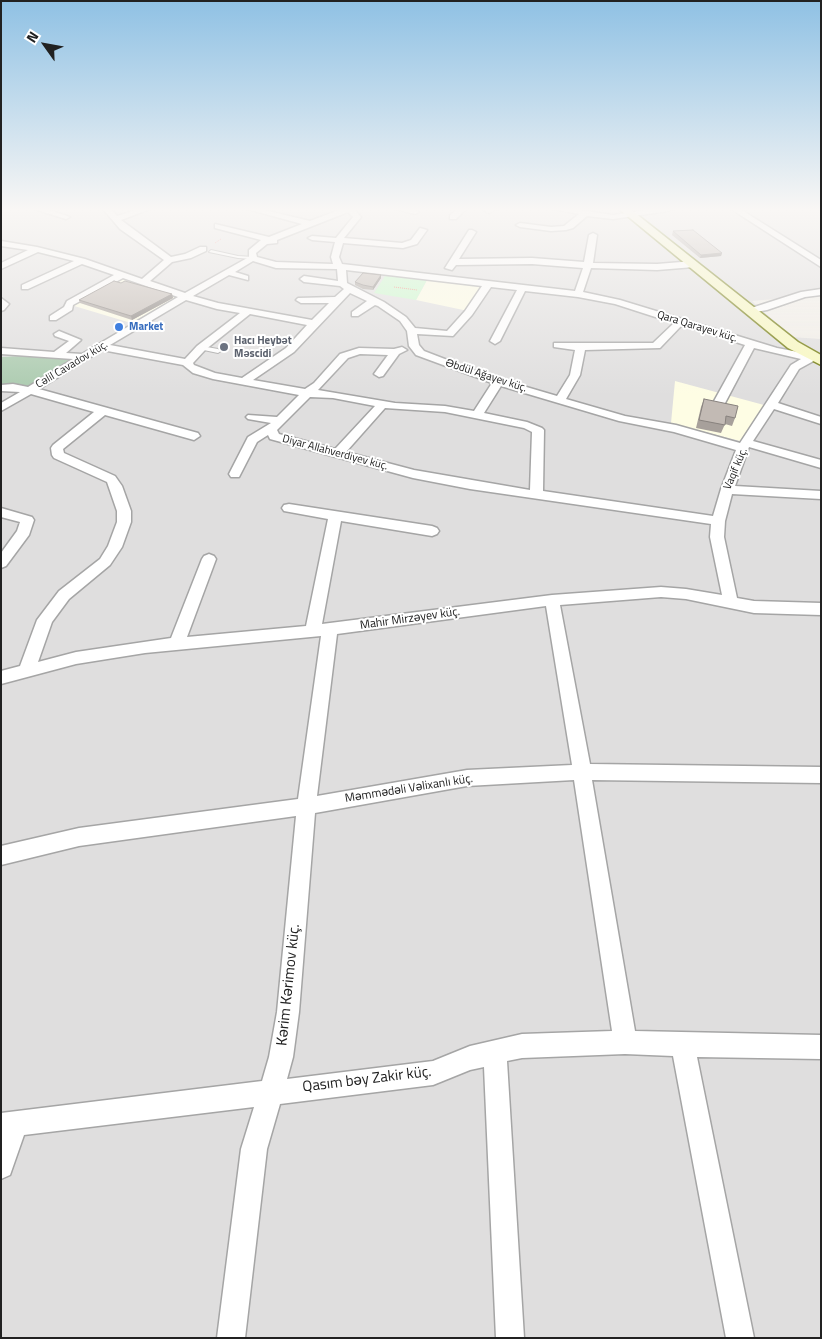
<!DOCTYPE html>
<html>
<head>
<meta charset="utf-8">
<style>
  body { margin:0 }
  #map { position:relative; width:822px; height:1339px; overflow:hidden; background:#f1eee8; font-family:"Titillium Web",sans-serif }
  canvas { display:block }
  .frame { position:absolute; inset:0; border:2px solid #212121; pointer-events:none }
  .north { position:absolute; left:20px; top:20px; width:50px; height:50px; -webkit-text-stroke:4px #fff; paint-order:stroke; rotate:302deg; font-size:14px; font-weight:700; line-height:20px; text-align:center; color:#212121 }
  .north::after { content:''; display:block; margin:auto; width:18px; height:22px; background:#212121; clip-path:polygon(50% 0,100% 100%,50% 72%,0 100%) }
</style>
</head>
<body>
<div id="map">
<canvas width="822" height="1339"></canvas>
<div class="frame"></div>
<div class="north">N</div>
</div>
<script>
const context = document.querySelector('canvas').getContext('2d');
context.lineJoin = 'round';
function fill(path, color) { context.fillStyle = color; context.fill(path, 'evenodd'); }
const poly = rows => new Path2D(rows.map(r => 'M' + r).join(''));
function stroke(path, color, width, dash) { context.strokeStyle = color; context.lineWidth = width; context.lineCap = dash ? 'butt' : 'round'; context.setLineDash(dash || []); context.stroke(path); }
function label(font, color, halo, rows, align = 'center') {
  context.font = font + ' "Titillium Web",sans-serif'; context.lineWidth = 4; context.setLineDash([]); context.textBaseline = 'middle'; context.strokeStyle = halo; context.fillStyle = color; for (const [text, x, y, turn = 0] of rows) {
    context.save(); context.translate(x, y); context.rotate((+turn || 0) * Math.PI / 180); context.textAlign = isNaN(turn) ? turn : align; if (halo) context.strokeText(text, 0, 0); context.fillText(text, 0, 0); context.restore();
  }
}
fill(poly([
  [1,209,821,209,821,295,752,301,792,337,821,339,821,1338,1,1338]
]), '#dfdede');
fill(poly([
  [125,277,178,296,131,323,71,305],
  [427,280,483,287,468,311,416,300],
  [675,381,764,405,740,441,671,423]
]), '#fefde4');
fill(poly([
  [43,355,71,359,29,387,9,384,1,386,1,357]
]), '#aacaae');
fill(poly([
  [385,276,427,280,416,300,374,293]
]), '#c8f9ca');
const lane = poly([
  [211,250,238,256,253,257,255,258,253,259,238,258,209,252,211,250],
  [201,346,218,349,221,351,218,353,199,349,198,348,201,346]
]);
const street = poly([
  [34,209,46,209,70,217,66,219,34,209],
  [103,209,111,209,117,216,139,209,150,209,121,220,171,257,185,254,200,247,206,247,206,251,191,258,172,262,150,281,185,293,249,257,249,250,261,240,215,228,215,224,269,237,302,224,247,209,260,209,310,221,342,209,354,209,361,217,344,238,402,243,411,240,420,228,427,230,417,244,403,248,343,243,339,257,342,264,575,291,583,268,532,264,456,265,452,270,445,268,469,230,472,230,476,232,459,259,532,258,584,262,589,235,593,233,597,235,593,263,657,264,694,261,698,264,694,267,657,270,591,268,583,292,620,300,777,348,814,355,819,358,799,369,778,403,821,417,821,424,774,409,753,441,821,460,821,468,749,447,735,486,821,491,821,499,732,494,725,521,724,537,737,598,754,601,821,603,821,615,754,613,686,599,661,597,560,605,590,764,821,767,821,783,592,780,635,1031,821,1035,821,1059,697,1057,754,1338,726,1338,673,1056,625,1054,522,1058,507,1061,524,1338,496,1338,484,1067,470,1070,433,1085,280,1104,267,1149,245,1338,217,1338,241,1149,254,1107,24,1135,10,1175,1,1179,1,1113,262,1081,269,1057,277,1012,296,816,79,846,1,865,1,846,79,828,298,799,321,636,145,653,76,664,1,684,1,671,20,666,37,620,59,591,100,559,108,546,117,522,117,511,107,482,54,458,52,455,51,448,53,445,94,412,31,394,1,411,1,403,20,392,1,391,1,385,13,384,28,387,73,359,1,354,1,348,54,352,69,341,55,336,54,334,59,331,81,340,66,353,82,354,178,297,123,278,73,305,72,310,56,320,50,320,50,316,64,307,67,301,114,275,82,264,28,289,22,289,22,285,74,261,38,252,1,269,1,263,28,250,1,246,1,241,37,247,85,259,142,279,164,260,120,229,103,209],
  [348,212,353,217,336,238,312,236,308,238,312,240,335,242,331,257,333,264,276,262,257,257,256,253,267,244,277,243,277,240,348,212],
  [253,261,276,268,337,269,338,281,304,276,300,279,304,282,340,286,344,289,335,297,298,298,296,300,301,303,329,303,312,320,218,303,193,296,229,275,248,280,248,276,235,272,253,261],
  [346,270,482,286,465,311,447,331,415,328,406,317,384,302,347,283,346,270],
  [491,287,517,290,490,341,495,344,500,341,525,291,578,297,615,304,674,323,653,343,554,343,554,347,575,350,570,375,557,396,489,376,424,351,419,345,417,334,453,336,472,315,491,287],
  [350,293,367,301,352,312,352,316,358,316,375,305,378,306,400,321,407,331,409,346,416,355,492,383,474,411,445,406,395,403,318,390,348,358,360,354,388,355,374,374,379,377,383,376,399,354,407,350,402,347,394,349,359,348,340,354,314,383,305,389,253,380,294,352,350,293],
  [186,300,217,309,240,313,197,346,185,359,110,345,186,300],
  [250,314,307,325,286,348,242,378,215,373,194,365,193,363,205,350,250,314],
  [682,325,745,345,713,403,715,405,723,405,725,403,754,348,801,359,791,365,740,443,676,425,625,416,566,399,580,375,585,350,660,348,682,325],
  [102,350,183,365,193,373,213,379,299,395,277,417,248,415,246,417,248,419,271,423,248,437,229,474,231,477,239,477,257,442,268,435,270,439,413,478,470,489,711,524,710,537,722,595,686,589,661,587,552,595,322,624,341,521,432,536,437,534,439,531,437,528,432,526,289,504,284,505,282,508,284,511,328,519,306,626,187,637,216,559,214,556,209,554,204,556,202,559,171,638,76,652,38,662,52,622,69,599,110,565,122,547,131,522,131,511,122,486,115,476,64,453,63,449,105,415,194,440,200,436,198,433,39,389,102,350],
  [501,386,619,421,674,432,736,450,721,489,713,516,543,491,544,430,542,428,527,422,484,413,501,386],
  [310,397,333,398,375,406,335,449,279,434,277,430,310,397],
  [385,408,445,412,524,428,532,432,530,490,414,470,346,452,385,408],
  [546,606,572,765,467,770,317,796,337,634,546,606],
  [574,780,612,1031,522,1034,470,1046,433,1061,287,1079,293,1057,299,1012,315,813,467,786,574,780],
  [396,209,411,209,419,212,415,214,396,209],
  [458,209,466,209,456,219,450,219,450,215,458,209],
  [487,209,496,209,489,213,485,211,487,209],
  [553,209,572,209,613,215,653,209,672,209,668,211,613,219,587,216,573,228,566,230,551,231,520,227,516,225,520,223,551,227,564,226,579,214,553,209],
  [731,209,740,209,821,260,821,267,731,209],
  [821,289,821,295,805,297,767,310,750,313,745,310,801,292,821,289],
  [1,298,9,304,4,310,1,311,1,298],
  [1,508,32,517,34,520,29,535,6,566,1,568,1,553,17,531,20,522,1,517,1,508]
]);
const secondary = poly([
  [619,209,630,209,798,342,821,355,821,365,788,348,619,209]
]);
stroke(lane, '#a5a5a5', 2);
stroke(street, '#a5a5a5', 3);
stroke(secondary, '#707908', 3);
stroke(poly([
  [215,243,221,239],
  [394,287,417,290]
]), '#f77d74', 1, [1, 1]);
fill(lane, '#fff');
fill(street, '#fff');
fill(secondary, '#f8f8bf');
fill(poly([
  [673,231,722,253,721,256,700,258,672,235],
  [381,275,381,278,373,290,363,289,355,285,355,282],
  [121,283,172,294,173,298,132,320,80,303,79,300],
  [704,399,735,418,732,426,725,424,721,433,696,428,701,407]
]), '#a7a09b');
fill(poly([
  [722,253,721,256,700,258,701,255],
  [381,275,381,278,373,290,373,287],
  [172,294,173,298,132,320,131,316]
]), '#88827e');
const building = poly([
  [693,230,722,253,701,255,673,231,693,230],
  [363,273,381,275,373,287,363,285,355,282,363,273],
  [114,281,121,283,125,281,172,294,131,316,79,300,114,281],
  [704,399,738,406,735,418,726,416,725,425,699,420,704,399]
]);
fill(building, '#c2bab4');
stroke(building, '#88827e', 1);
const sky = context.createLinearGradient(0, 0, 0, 396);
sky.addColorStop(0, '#8fc1e4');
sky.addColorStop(0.53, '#f9f7f5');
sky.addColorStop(1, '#f9f7f500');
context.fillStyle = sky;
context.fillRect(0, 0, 822, 396);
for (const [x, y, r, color] of [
  [119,327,5,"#3f7fe0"],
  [224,347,5,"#6b7280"]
]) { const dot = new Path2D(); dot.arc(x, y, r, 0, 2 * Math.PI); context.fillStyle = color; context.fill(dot); stroke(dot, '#fff', 2); }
label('bold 11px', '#366cbe', '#fff', [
  ["Market",129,327]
], 'left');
label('11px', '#212121', '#fff', [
  ["Qara Qarayev küç.",697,327,17],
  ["Cəlil Cavadov küç.",72,365,-31],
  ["Əbdül Ağayev küç.",486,376,18],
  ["Diyar Allahverdiyev küç.",335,453,15],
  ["Vaqif küç.",736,469,-67]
]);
label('bold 11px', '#5b616d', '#fff', [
  ["Hacı Heybət",234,341],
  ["Məscidi",234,354]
], 'left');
label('12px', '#212121', '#fff', [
  ["Mahir Mirzəyev küç.",410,619,-8],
  ["Məmmədəli Vəlixanlı küç.",409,789,-9]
]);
label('15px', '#212121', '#fff', [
  ["Kərim Kərimov küç.",289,985,-84],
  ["Qasım bəy Zakir küç.",367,1080,-7]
]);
</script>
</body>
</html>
